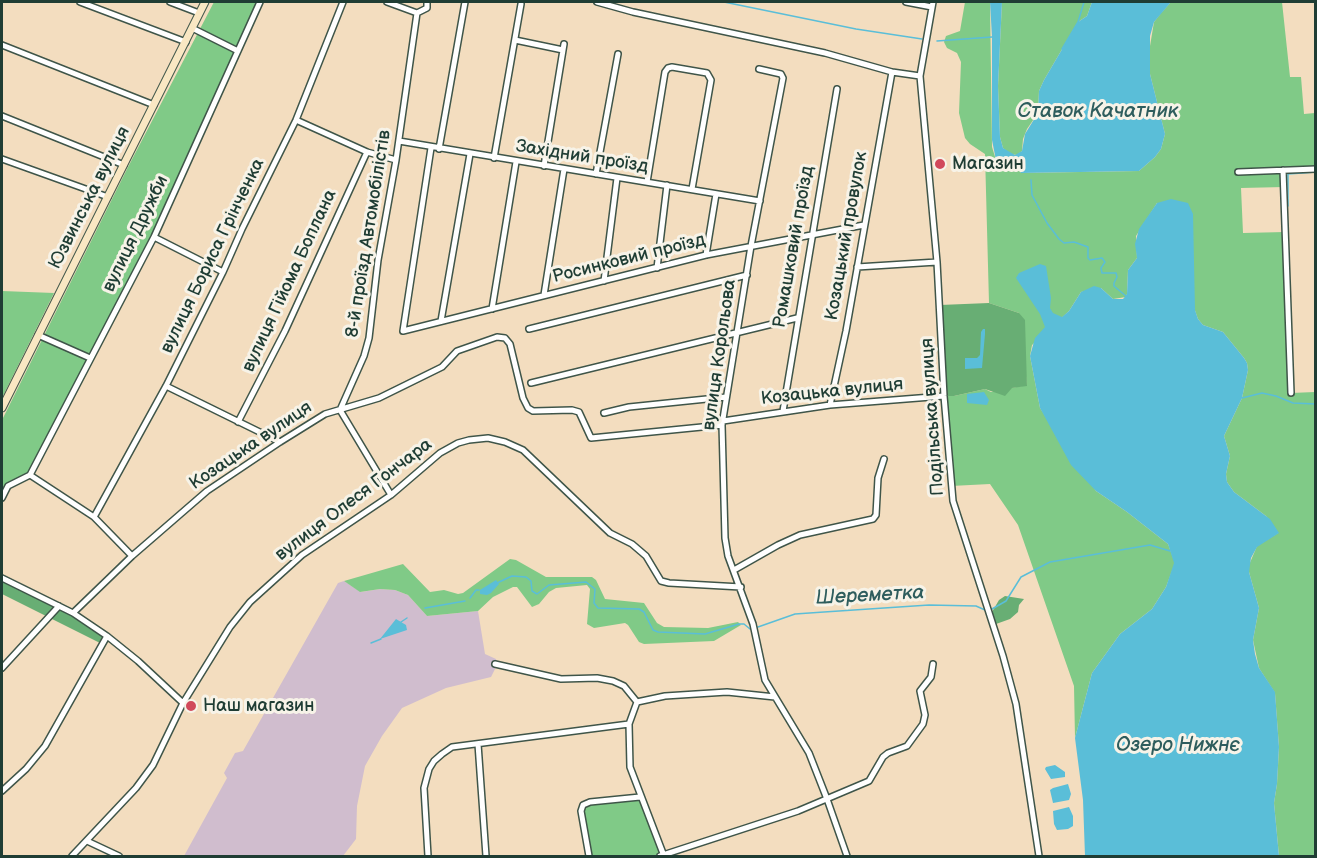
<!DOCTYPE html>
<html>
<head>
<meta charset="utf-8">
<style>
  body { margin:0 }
  #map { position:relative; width:1317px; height:858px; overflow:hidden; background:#f3ddbf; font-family:"Balsamiq Sans",sans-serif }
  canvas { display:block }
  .frame { position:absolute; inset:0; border:3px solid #1f3d34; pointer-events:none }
</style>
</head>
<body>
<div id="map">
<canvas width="1317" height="858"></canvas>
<div class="frame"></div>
</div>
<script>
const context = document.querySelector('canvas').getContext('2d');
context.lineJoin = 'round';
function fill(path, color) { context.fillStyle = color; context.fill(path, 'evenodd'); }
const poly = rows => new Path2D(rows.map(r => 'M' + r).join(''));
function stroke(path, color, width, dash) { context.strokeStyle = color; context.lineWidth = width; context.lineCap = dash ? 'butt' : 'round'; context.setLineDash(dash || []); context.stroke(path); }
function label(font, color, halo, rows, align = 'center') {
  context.font = font + ' "Balsamiq Sans",sans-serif'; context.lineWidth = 6; context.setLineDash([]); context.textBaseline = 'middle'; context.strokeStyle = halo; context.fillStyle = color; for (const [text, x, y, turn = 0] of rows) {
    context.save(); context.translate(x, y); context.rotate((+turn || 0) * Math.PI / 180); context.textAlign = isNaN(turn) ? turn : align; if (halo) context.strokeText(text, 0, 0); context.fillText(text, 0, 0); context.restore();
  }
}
fill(poly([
  [344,581,361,592,380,589,395,590,408,595,427,616,478,611,485,654,496,659,497,665,491,677,446,688,402,708,382,736,365,766,357,806,356,839,343,856,184,856,227,778,224,773,235,753,243,751,338,583]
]), '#d0bdce');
fill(poly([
  [214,2,260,2,154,237,30,475,8,486,2,498,2,420,128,167],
  [965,2,990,2,992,147,996,160,1017,166,1021,173,1139,171,1155,157,1161,149,1165,134,1150,74,1149,52,1154,22,1161,13,1171,2,1282,2,1290,77,1301,77,1304,114,1315,113,1315,169,1283,170,1284,187,1241,188,1243,233,1285,232,1291,393,1315,392,1315,856,1279,856,1274,803,1277,784,1279,747,1275,693,1259,668,1253,640,1259,608,1249,572,1249,565,1257,546,1278,533,1266,516,1234,492,1227,482,1226,474,1230,456,1224,436,1242,398,1248,370,1247,363,1244,358,1223,332,1203,325,1198,319,1157,203,1136,236,1137,258,1128,270,1127,294,1126,297,1113,299,1101,288,1081,292,1069,311,1032,345,1030,356,1040,408,1096,491,1127,512,1168,544,1175,563,1166,587,1152,609,1120,634,1092,673,1075,738,1074,686,1018,525,990,484,951,486,944,396,954,396,985,389,991,392,1027,385,1019,313,989,303,985,154,970,144,965,138,959,113,961,62,957,53,947,48,944,42,946,36,960,31],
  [1002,2,1092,2,1087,16,1078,22,1044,80,1039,91,1038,113,1027,129,1023,139,1022,151,1017,155,1010,154,1003,148,1000,137,998,86],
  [2,291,54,293,2,398],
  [510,559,516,560,546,577,592,577,596,580,605,599,644,603,657,623,664,627,708,628,738,622,741,625,714,641,644,644,639,642,628,625,625,623,594,628,587,624,590,589,587,585,556,588,549,592,539,604,532,607,517,587,513,587,493,597,478,611,427,616,408,595,395,590,380,589,360,592,344,581,403,564,430,592,444,590,458,594,463,593],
  [640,797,664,855,660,856,589,856,583,805]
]), '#80ca87');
fill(poly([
  [989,303,1019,313,1025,320,1027,386,1012,388,1005,396,985,389,954,396,944,396,940,305],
  [2,578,59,606,107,636,102,644,2,594],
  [1005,596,1024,599,1019,605,1018,612,1010,619,996,624,992,612,999,600]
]), '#68ae74');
fill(poly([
  [990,2,1002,2,998,86,1000,137,1003,148,1015,155,1022,151,1025,134,1038,113,1039,91,1044,80,1078,22,1087,16,1092,2,1171,2,1154,22,1150,36,1150,74,1165,134,1161,149,1155,157,1139,171,1021,173,1017,166,996,160,992,140,992,37],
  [1171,199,1188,203,1193,214,1195,310,1198,319,1203,325,1223,332,1244,358,1247,363,1248,370,1242,398,1224,436,1230,456,1226,474,1227,482,1234,492,1270,519,1279,533,1257,547,1251,558,1249,572,1259,608,1253,640,1255,654,1259,668,1275,692,1279,747,1277,784,1274,803,1279,856,1085,856,1083,800,1075,738,1092,673,1120,634,1152,609,1166,587,1174,563,1168,544,1127,512,1096,491,1071,465,1040,408,1030,356,1035,338,1045,327,1040,314,1016,278,1019,273,1040,264,1046,266,1051,298,1050,308,1053,313,1062,317,1069,311,1081,292,1094,286,1101,288,1113,299,1123,299,1127,294,1128,270,1137,258,1135,244,1139,229,1157,203],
  [983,329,985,329,985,334,982,368,965,369,965,358,977,358,980,355,981,332],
  [984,392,989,400,987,405,967,403,967,394],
  [496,580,499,584,491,593,487,595,480,594,480,590],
  [396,619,406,625,407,630,380,639],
  [1055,765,1065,772,1065,777,1051,779,1045,769,1046,767],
  [1068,784,1071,794,1069,800,1053,803,1050,790,1053,788],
  [1069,807,1073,816,1073,826,1068,829,1057,830,1054,824,1053,811]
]), '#5abed8');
stroke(poly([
  [724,2,856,29,922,39],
  [937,41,992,37],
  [1062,49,1078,22,1084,2],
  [1031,180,1032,195,1047,223,1059,239,1064,243,1074,242,1088,247,1088,258,1090,260,1102,258,1105,262,1101,268,1102,273,1116,273,1117,277,1114,283,1114,286,1127,297],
  [1288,206,1288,174,1316,172],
  [1242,398,1262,393,1276,396,1293,403,1316,404],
  [497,583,512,576,526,577,531,581,532,591,537,594,549,585,586,582,595,589,594,603,598,608,639,609,644,612,653,630,658,632,705,634,739,624,744,624,750,629],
  [470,598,476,590,479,590],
  [425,608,465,601],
  [992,609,1006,601,1021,577,1050,562,1150,545,1170,551],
  [401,622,407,618],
  [758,627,795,614,824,612,929,605,976,606,985,610],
  [371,643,381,639]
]), '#5abed8', 1.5);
const minor = poly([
  [80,2,186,42],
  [170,2,199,13],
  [387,2,417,13],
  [597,2,633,12,825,53,892,72,920,76],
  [906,2,932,7],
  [933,2,920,76,937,262,944,396,953,501,1003,656,1016,704,1039,856],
  [417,13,427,8,427,2],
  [192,28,238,51],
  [515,40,563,50],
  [2,45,154,105],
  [759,69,781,74,783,78,751,246,722,425,725,538,728,556,753,624,765,680,809,753,827,799,847,856],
  [2,116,124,165],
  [296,120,367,152,396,160],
  [399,141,760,201],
  [431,148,403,331,706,255,864,225],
  [439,149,465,2],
  [494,158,521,4],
  [2,159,108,197],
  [544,166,564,44],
  [1283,170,1291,393],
  [1238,172,1316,169],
  [596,174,618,54],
  [647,182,665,72,668,68,672,67,707,73,711,80,692,189],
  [154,237,223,272],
  [706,255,716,194],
  [857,267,937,262],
  [657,268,667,185],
  [604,281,617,178],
  [544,295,564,169],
  [492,309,516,162],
  [441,321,470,154],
  [529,329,747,275],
  [38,335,90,358],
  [531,383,797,318],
  [166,386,280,442],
  [830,405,846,331,892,72],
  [783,411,837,89],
  [604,413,629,407,726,397],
  [723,421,830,405,944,396],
  [238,422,285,331,367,152],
  [30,475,154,237,260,2],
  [391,495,340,410,364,356,369,338,378,260,396,160,417,13],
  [2,498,8,486,30,475,94,517,132,556],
  [94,517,166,386,223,272,242,229,296,120,343,2],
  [734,570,778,545,800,535,873,519,876,515,878,478,884,459],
  [2,578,73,613,107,636,138,661,183,703],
  [73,613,132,556,207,491,280,442,325,414,379,398,442,367,457,351,497,337,505,338,510,344,523,398,528,408,533,411,572,410,579,412,591,438,722,425],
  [495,664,561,679,597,678,613,681,624,686,637,702,665,696,727,692,775,697],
  [2,668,59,606],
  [637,702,629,724,630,767,664,856],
  [478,744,486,856],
  [2,791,26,769,45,746,107,636],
  [87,841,119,856],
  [72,856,136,788,153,765,183,703,230,627,250,602,302,555,391,495,440,453,458,443,469,440,488,438,505,442,523,450,610,533,632,544,646,556,661,581,669,583,741,587],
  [428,856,424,788,429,769,434,761,442,754,452,747,629,724],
  [589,856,581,811,583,805,590,802,640,797],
  [660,856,798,811,869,781,883,757,888,753,907,746,923,724,925,715,920,691,931,677,933,664]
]);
const secondary = poly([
  [2,408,205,2]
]);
stroke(minor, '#3f5549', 8);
stroke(secondary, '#3f5549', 9);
stroke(minor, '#fff', 5);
stroke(secondary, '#f9e7c3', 7);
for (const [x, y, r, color] of [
  [940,164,6,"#d1495b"],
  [191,706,6,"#d1495b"]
]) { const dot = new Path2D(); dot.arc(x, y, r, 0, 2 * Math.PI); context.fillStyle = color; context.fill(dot); stroke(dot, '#f7f3e8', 2); }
label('18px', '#1f3d34', '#f7f3e8', [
  ["Західний проїзд",582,157,9],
  ["Юзвинська вулиця",90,198,-63],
  ["вулиця Дружби",136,234,-64],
  ["8-й проїзд Автомобілістів",369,234,-81],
  ["Козацький провулок",847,236,-80],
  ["Ромашковий проїзд",794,247,-80],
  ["вулиця Бориса Грінченка",213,256,-64],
  ["Росинковий проїзд",629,259,-14],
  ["вулиця Гійома Боплана",290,281,-65],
  ["вулиця Корольова",720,355,-82],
  ["Козацька вулиця",832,392,-6],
  ["Подільська вулиця",933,417,-94],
  ["Козацька вулиця",251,446,-34],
  ["вулиця Олеся Гончара",354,500,-37]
]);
label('18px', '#1f3d34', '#f7f3e8', [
  ["Магазин",952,164],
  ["Наш магазин",203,706]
], 'left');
label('italic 20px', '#2e5d5d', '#f7f3e8', [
  ["Ставок Качатник",1098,112],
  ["Шереметка",870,596,-3],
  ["Озеро Нижнє",1178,746]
]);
</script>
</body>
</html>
